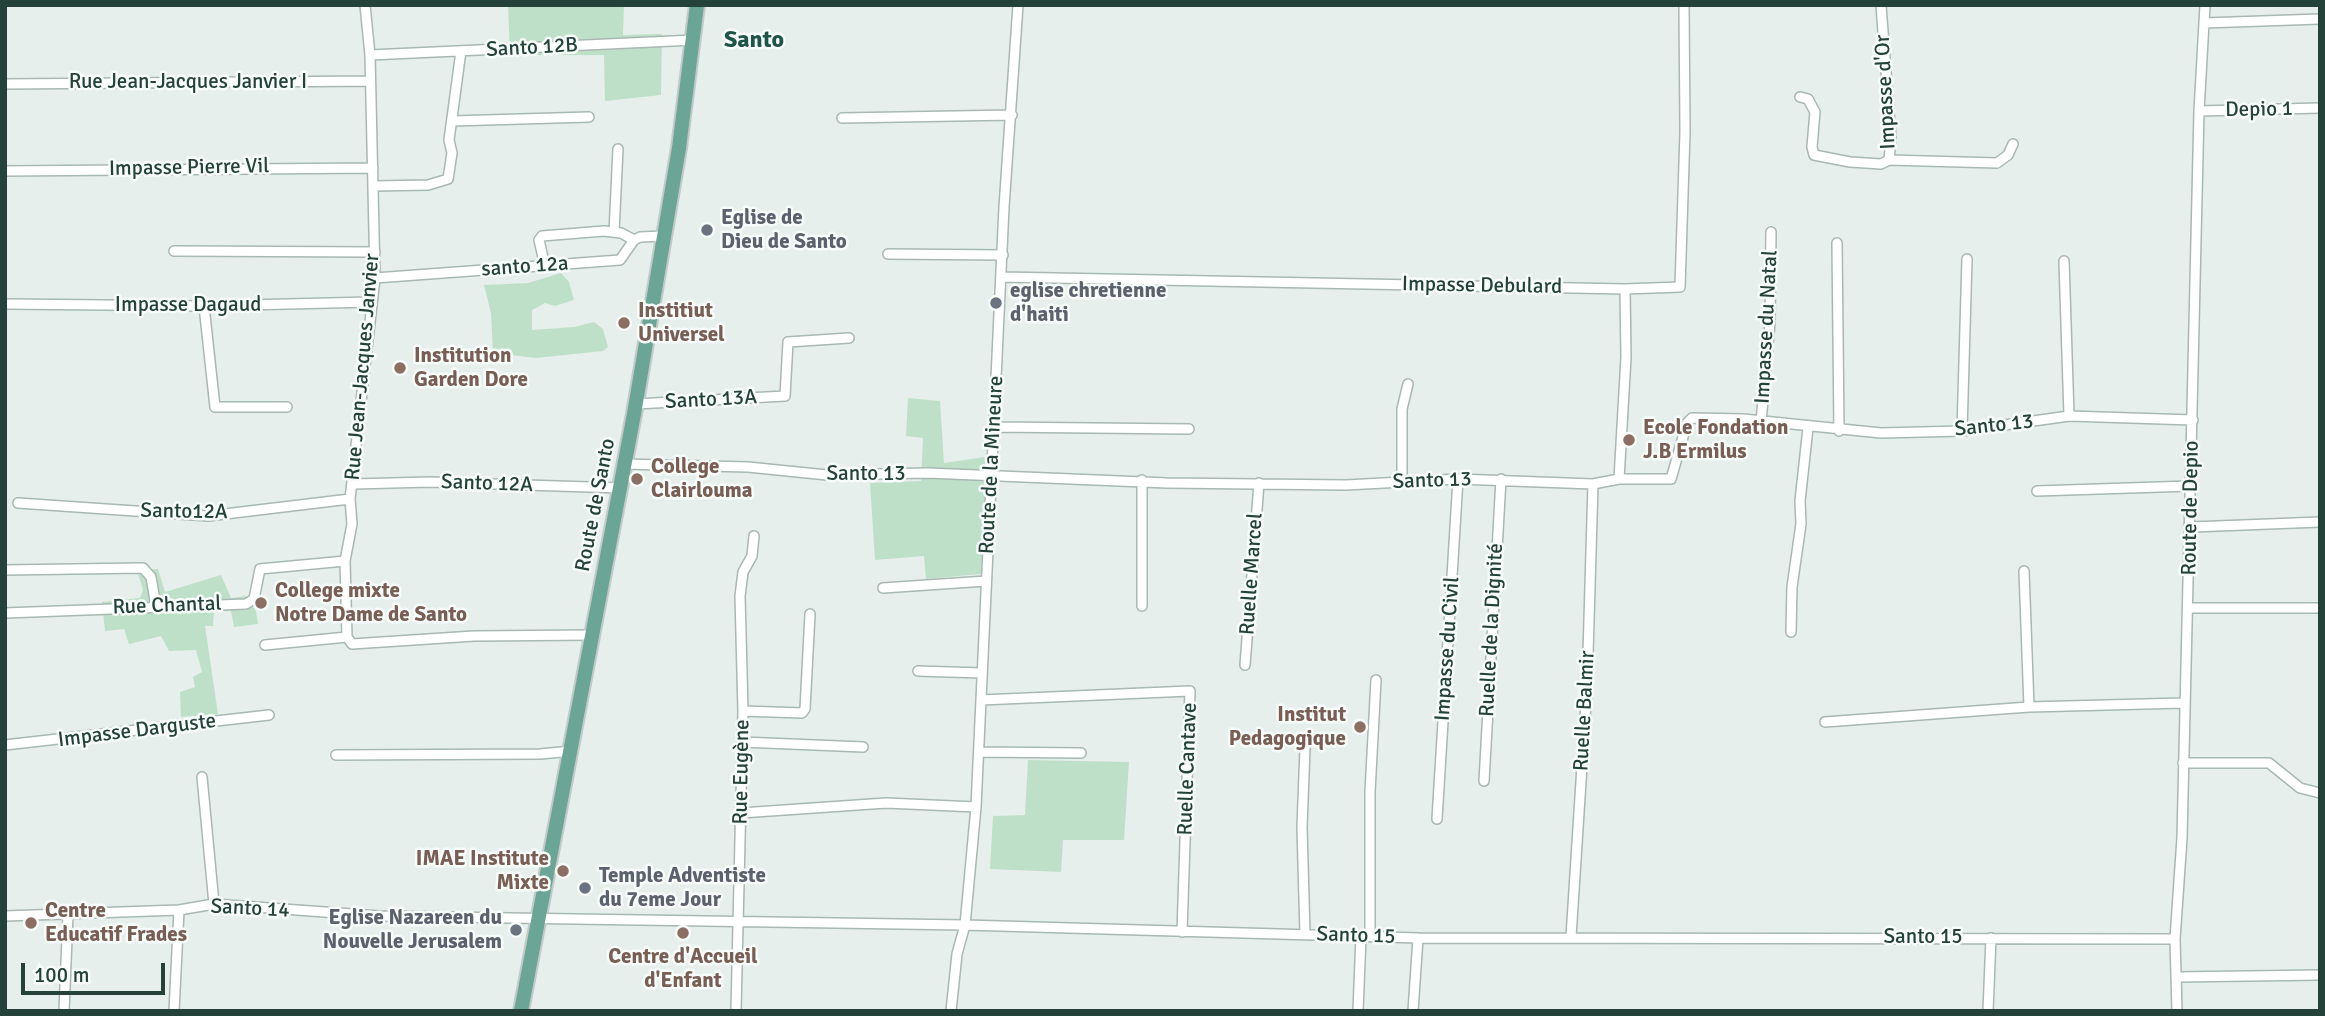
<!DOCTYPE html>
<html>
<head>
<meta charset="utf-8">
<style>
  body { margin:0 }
  #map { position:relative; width:2325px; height:1016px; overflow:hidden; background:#e6efeb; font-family:Signika,sans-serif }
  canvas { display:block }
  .frame { position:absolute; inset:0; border:7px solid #24423a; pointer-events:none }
  .scale { position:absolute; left:21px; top:963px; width:144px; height:32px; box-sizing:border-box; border:4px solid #24423a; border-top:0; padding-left:9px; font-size:21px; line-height:24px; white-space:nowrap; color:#24423a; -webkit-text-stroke:5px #f7fbf9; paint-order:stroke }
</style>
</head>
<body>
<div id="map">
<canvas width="2325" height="1016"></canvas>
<div class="frame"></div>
<div class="scale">100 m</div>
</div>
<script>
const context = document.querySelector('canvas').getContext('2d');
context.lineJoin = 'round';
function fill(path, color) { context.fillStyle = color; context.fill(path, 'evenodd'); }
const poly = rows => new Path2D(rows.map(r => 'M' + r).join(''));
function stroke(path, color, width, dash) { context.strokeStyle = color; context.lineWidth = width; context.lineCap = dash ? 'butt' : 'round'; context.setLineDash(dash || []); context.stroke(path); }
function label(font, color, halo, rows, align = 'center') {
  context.font = font + ' Signika,sans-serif'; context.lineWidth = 5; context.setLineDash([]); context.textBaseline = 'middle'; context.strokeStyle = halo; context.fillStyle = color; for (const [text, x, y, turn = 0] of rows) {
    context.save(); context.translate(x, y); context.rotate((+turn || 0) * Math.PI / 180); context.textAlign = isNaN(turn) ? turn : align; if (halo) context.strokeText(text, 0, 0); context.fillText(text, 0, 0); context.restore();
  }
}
fill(poly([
  [508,5,624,5,623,35,662,34,661,95,605,101,604,55,510,55],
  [561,273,569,282,574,300,555,306,545,303,532,310,532,330,574,327,594,322,603,329,608,347,603,351,536,358,493,353,491,313,484,285,528,283],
  [908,398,940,401,944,463,985,457,986,480,981,574,926,579,924,556,875,560,870,483,921,481,923,438,906,436],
  [153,569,158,569,165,592,221,575,231,598,246,596,256,611,258,624,234,627,231,611,214,610,213,626,205,626,218,714,181,717,180,692,195,687,193,677,202,672,196,650,169,651,161,636,129,644,124,629,105,631,102,602,140,598,143,590,138,573],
  [1028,760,1129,762,1124,840,1063,840,1061,872,990,869,993,816,1025,815]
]), '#bfe0c8');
const street = poly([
  [365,5,370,55,375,278,350,499,352,524,345,561,347,637,352,644,474,636,592,635],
  [2204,23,2320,19],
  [370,55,694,40],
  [5,84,370,81],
  [1800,97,1808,99,1815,112,1812,147,1814,155,1850,162,1881,164,1889,160,1891,138,1881,5],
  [2199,111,2320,108],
  [842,118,1012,115],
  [452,121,589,117],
  [1889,160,1997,163,2008,155,2013,144],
  [5,171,373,168],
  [374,186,428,185,448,179,452,153,449,140,461,51],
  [614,232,618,149],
  [1837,243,1839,431],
  [174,251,375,252],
  [888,254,1003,255],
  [2064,261,2069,416],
  [545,266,539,240,542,236,604,231,621,233,634,240],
  [1002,277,1625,289,1680,287,1685,132,1684,5],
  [375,278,620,260,634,240,640,237,663,236],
  [5,304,204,306,371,302],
  [204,306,215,407,287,407],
  [636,404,785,396,788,342,849,338],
  [1761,422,1770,322,1771,232],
  [995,427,1189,429],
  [1962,431,1967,259],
  [624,464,748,467,827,475,928,473,1167,483,1346,485,1458,479,1593,484,1619,479,1671,479,1687,423,1692,418,1743,419,1881,433,1962,431,2069,416,2193,420],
  [1619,479,1626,357,1625,289],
  [1142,480,1142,606],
  [1402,482,1402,409,1408,384],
  [353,484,430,482,621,488],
  [2037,491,2190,486],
  [18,503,208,516,350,499],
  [2192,527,2320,522],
  [5,570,143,568,151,577,156,606],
  [2024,571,2029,707],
  [883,588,986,581],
  [2189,608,2320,608],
  [5,613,246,604,254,599,260,569,345,561],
  [1791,632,1792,587,1801,524,1800,501,1808,428],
  [265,645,347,637],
  [1245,665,1259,483],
  [918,671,982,673],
  [981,700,1190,691,1182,932],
  [743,711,802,713,805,709,810,614],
  [1825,722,2029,707,2183,703],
  [742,742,863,747],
  [5,745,269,715],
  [1305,748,1302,827,1305,934],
  [979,752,1081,753],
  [336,755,540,754,572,751],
  [2183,763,2269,763,2300,788,2320,793],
  [202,777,214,904],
  [1484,781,1501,479],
  [741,813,886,803,976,807],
  [1437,819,1458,479],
  [5,916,179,910,214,904,380,916,965,925,1418,938,2175,939],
  [1370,936,1370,792,1376,680],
  [1571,937,1587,688,1593,484],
  [2176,977,2320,975],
  [64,1011,68,914],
  [174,1011,179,910],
  [736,1011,743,711,740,596,743,572,752,556,754,536],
  [951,1011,957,954,965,925,976,807,1004,207,1018,5],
  [1358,1011,1361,936],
  [1413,1011,1418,938],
  [1988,1011,1991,938],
  [2177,1011,2175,939,2182,838,2199,111,2205,5]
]);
const primary = poly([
  [521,1011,634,414,679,148,697,5]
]);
stroke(street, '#a8b8b2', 12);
stroke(primary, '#c2cac8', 18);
stroke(street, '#fff', 9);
stroke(primary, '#6aa596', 14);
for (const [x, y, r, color] of [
  [707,230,7,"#6b7280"],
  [996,303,7,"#6b7280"],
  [624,323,7,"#8d6e63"],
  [400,368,7,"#8d6e63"],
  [1629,440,7,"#8d6e63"],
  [637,479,7,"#8d6e63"],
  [261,603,7,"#8d6e63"],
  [1360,727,7,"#8d6e63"],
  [563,871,7,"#8d6e63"],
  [585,888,7,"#6b7280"],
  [31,923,7,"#8d6e63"],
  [516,930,7,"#6b7280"],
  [683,933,7,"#8d6e63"]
]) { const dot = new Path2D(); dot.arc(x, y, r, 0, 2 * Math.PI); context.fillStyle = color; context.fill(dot); stroke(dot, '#f7fbf9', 2.5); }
label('21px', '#24423a', '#f7fbf9', [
  ["Santo 12B",532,48,-3],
  ["Rue Jean-Jacques Janvier I",188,82],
  ["Impasse d'Or",1886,92,-93],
  ["Depio 1",2259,110,-1],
  ["Impasse Pierre Vil",189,168,-1],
  ["santo 12a",525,267,-4],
  ["Impasse Debulard",1482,286,1],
  ["Impasse Dagaud",188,305],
  ["Impasse du Natal",1767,327,-87],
  ["Rue Jean-Jacques Janvier",363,367,-85],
  ["Santo 13A",711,400,-3],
  ["Santo 13",1994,426,-6],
  ["Route de la Mineure",992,465,-87],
  ["Santo 13",866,474],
  ["Santo 13",1432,481,-2],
  ["Santo 12A",487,484,2],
  ["Route de Santo",596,505,-79],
  ["Route de Depio",2191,508,-89],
  ["Santo12A",184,512,1],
  ["Ruelle Marcel",1252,574,-86],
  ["Rue Chantal",167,606,-2],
  ["Ruelle de la Dignité",1492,630,-87],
  ["Impasse du Civil",1448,649,-86],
  ["Ruelle Balmir",1585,711,-87],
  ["Impasse Darguste",137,731,-7],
  ["Ruelle Cantave",1188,769,-88],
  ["Rue Eugène",742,772,-89],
  ["Santo 14",250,909,3],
  ["Santo 15",1356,936,2],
  ["Santo 15",1923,937]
]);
label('bold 21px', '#5b616d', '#f7fbf9', [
  ["Eglise de",721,218],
  ["Dieu de Santo",721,242],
  ["eglise chretienne",1010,291],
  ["d'haiti",1010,315],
  ["Temple Adventiste",599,876],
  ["du 7eme Jour",599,900],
  ["Eglise Nazareen du",502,918,"right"],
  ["Nouvelle Jerusalem",502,942,"right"]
], 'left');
label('bold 21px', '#785e54', '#f7fbf9', [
  ["Institiut",638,311],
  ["Universel",638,335],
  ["Institution",414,356],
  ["Garden Dore",414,380],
  ["Ecole Fondation",1643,428],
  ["J.B Ermilus",1643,452],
  ["College",651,467],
  ["Clairlouma",651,491],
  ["College mixte",275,591],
  ["Notre Dame de Santo",275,615],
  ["Institut",1346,715,"right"],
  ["Pedagogique",1346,739,"right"],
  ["IMAE Institute",549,859,"right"],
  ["Mixte",549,883,"right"],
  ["Centre",45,911],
  ["Educatif Frades",45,935],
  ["Centre d'Accueil",683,957,"center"],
  ["d'Enfant",683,981,"center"]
], 'left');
label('bold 24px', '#1f5548', '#f7fbf9', [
  ["Santo",754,41]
]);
</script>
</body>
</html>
